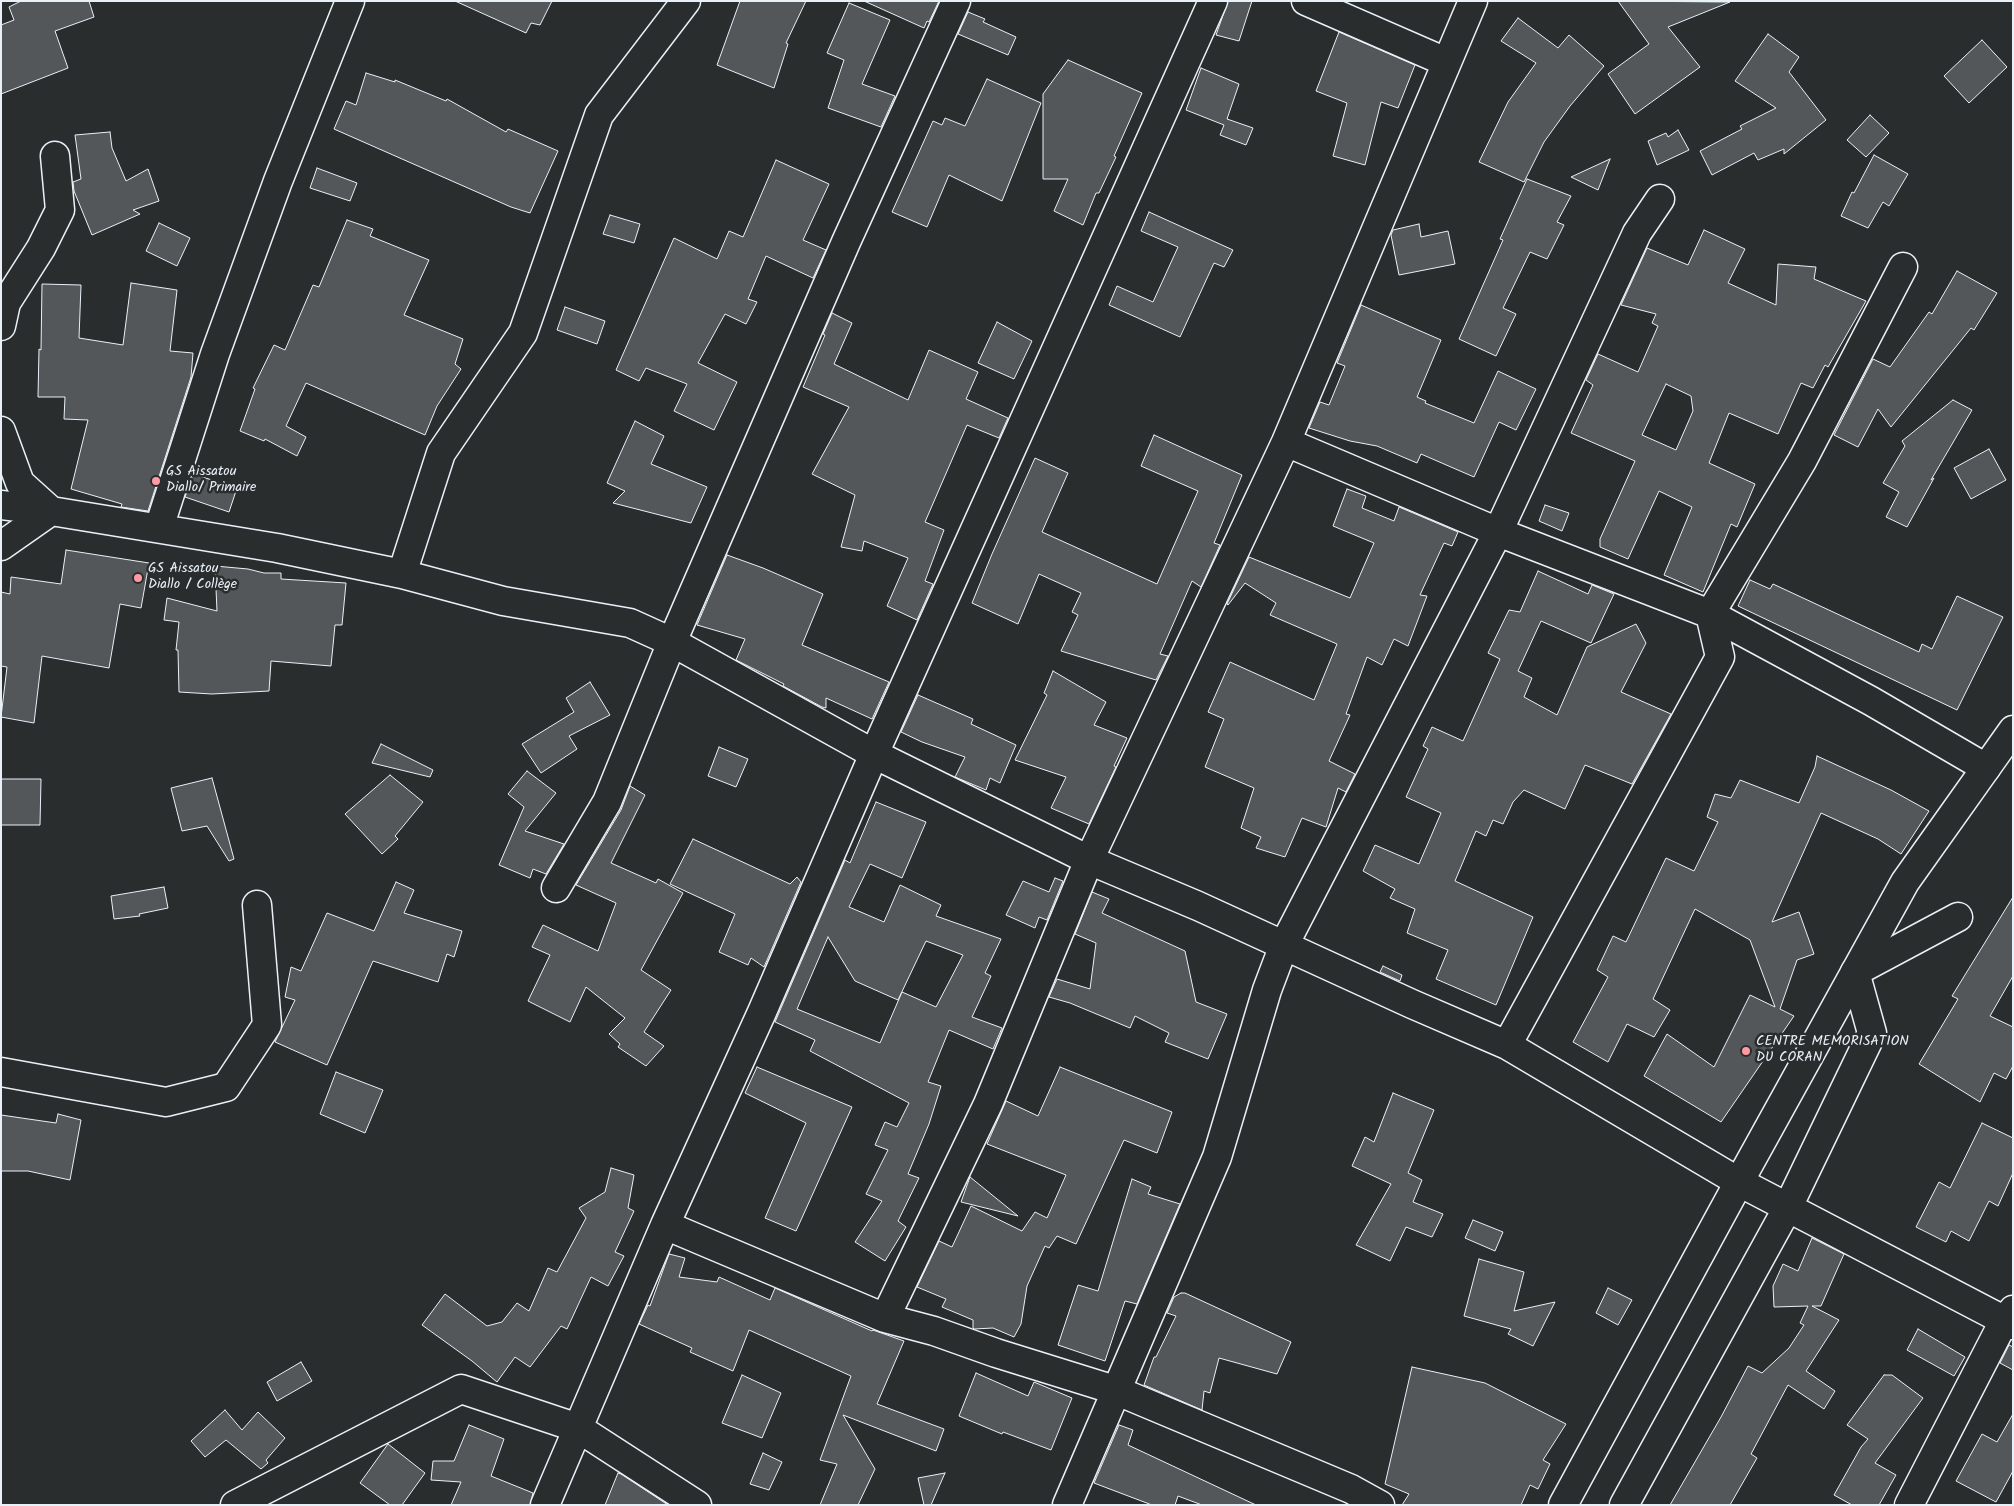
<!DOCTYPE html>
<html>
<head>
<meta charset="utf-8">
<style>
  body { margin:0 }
  #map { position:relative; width:2014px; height:1506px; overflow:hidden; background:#2a2d2e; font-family:Kalam,sans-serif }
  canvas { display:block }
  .frame { position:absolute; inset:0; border:2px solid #e8f1f8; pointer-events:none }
</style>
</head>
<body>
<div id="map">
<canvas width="2014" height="1506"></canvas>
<div class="frame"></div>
</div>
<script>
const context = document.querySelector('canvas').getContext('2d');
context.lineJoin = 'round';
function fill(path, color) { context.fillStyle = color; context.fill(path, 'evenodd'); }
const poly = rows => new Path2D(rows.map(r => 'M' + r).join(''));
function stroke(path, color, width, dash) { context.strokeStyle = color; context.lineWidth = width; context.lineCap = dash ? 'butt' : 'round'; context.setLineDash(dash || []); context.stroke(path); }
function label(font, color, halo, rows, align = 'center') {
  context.font = font + ' Kalam,sans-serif'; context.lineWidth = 5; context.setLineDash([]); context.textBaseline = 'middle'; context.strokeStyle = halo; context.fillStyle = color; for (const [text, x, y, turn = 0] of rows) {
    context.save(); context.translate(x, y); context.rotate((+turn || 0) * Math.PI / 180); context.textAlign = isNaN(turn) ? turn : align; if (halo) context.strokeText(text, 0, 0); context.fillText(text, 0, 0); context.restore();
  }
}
const building = poly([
  [21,1,89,1,94,17,55,31,68,68,1,94,1,25,14,20,9,7,21,1],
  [455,1,552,1,540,25,531,23,526,33,455,1],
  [740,1,806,1,786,43,788,44,774,88,717,65,740,1],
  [864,1,939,1,929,22,927,21,924,28,864,1],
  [1228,1,1252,1,1239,41,1216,35,1228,1],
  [1618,1,1730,2,1668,27,1700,67,1635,114,1608,74,1649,44,1618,1],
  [849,3,890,20,862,84,895,96,881,127,828,108,844,60,827,53,849,3],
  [968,12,985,19,983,22,1016,37,1008,55,958,34,968,12],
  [1518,18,1558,48,1569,35,1604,66,1570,106,1544,142,1524,182,1479,162,1508,102,1536,63,1501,41,1518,18],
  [1339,32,1415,65,1398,108,1381,102,1365,165,1333,156,1347,103,1316,91,1339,32],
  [1768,34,1799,57,1789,72,1826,120,1784,154,1784,149,1758,160,1754,153,1712,175,1700,151,1742,129,1740,126,1776,108,1735,81,1768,34],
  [1982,40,2007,67,1969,103,1944,76,1982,40],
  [1068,60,1142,93,1114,156,1116,157,1099,193,1096,193,1083,225,1054,211,1068,179,1043,179,1043,94,1068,60],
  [1201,68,1239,84,1227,119,1253,128,1246,145,1220,135,1224,125,1186,110,1201,68],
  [366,73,395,82,395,80,446,101,447,99,506,132,508,129,558,151,530,213,511,207,334,129,346,101,356,105,366,73],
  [987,79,1041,103,1002,201,949,175,927,227,892,212,933,121,942,125,945,118,965,126,987,79],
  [1870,115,1889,133,1866,157,1847,140,1870,115],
  [1678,130,1689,150,1657,165,1648,141,1666,133,1668,137,1678,130],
  [110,132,112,148,126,181,148,169,159,201,133,210,140,214,92,235,74,191,73,182,81,179,75,135,110,132],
  [1874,155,1908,174,1889,206,1883,202,1868,228,1841,216,1852,192,1854,193,1874,155],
  [1610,159,1598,190,1571,177,1610,159],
  [776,160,829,184,803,240,826,250,813,278,766,256,748,299,757,302,746,324,725,314,698,363,737,382,714,430,674,411,687,384,646,368,639,381,616,370,674,238,717,259,729,231,743,237,776,160],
  [317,168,357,183,350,201,310,188,317,168],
  [1527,179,1571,196,1557,222,1564,225,1547,259,1530,252,1503,308,1516,314,1496,356,1459,339,1503,240,1500,239,1527,179],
  [1149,212,1233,250,1224,267,1214,263,1180,337,1109,305,1117,286,1153,302,1178,247,1141,231,1149,212],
  [610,215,640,224,634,243,603,234,610,215],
  [347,220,373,229,370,236,429,260,404,315,463,339,455,364,461,369,437,406,425,435,306,383,286,426,306,437,297,456,265,439,264,441,240,431,255,389,253,388,274,345,285,350,313,285,319,287,347,220],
  [159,223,190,238,177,266,146,251,159,223],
  [1419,224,1421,237,1448,231,1455,264,1399,275,1391,235,1393,230,1419,224],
  [1704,230,1745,249,1728,283,1776,305,1778,264,1816,267,1814,279,1866,301,1828,367,1825,365,1813,388,1801,383,1778,434,1729,413,1709,463,1755,484,1737,527,1731,524,1703,592,1664,575,1692,507,1659,491,1628,559,1600,547,1600,539,1635,461,1571,433,1593,385,1586,380,1598,354,1638,372,1658,326,1652,323,1656,314,1621,305,1647,248,1688,265,1704,230],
  [1666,384,1691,396,1693,411,1676,450,1642,435,1666,384],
  [1957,271,1997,293,1974,330,1971,328,1891,427,1878,409,1858,447,1834,435,1873,359,1890,367,1929,312,1932,314,1957,271],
  [131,283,177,290,170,351,193,353,191,377,148,511,121,507,122,504,71,489,88,420,64,419,65,397,38,397,39,349,41,350,42,284,81,285,79,338,123,345,131,283],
  [1361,305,1441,340,1417,397,1426,401,1425,403,1474,423,1498,371,1536,389,1516,430,1499,422,1474,477,1421,454,1417,463,1377,446,1350,441,1309,428,1320,402,1329,405,1345,366,1337,363,1361,305],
  [565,307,605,321,597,344,557,330,565,307],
  [832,313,852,323,834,364,908,400,929,350,978,372,966,399,1008,418,999,438,967,425,925,522,944,530,925,581,933,584,917,620,887,606,908,558,864,541,862,551,841,547,855,495,812,474,849,407,803,387,825,335,823,334,832,313],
  [997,322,1032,341,1014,379,978,363,997,322],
  [1953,400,1972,410,1931,480,1934,478,1907,527,1886,517,1899,492,1883,483,1905,446,1902,441,1953,400],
  [635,421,664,436,651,464,707,487,691,523,613,503,625,491,607,483,635,421],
  [1154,435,1242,475,1214,543,1220,545,1201,587,1192,581,1160,654,1168,656,1156,680,1061,651,1078,615,1072,612,1081,593,1039,574,1018,624,972,603,992,554,1035,458,1068,473,1042,532,1157,584,1198,491,1141,466,1154,435],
  [1989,449,2006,480,1971,499,1954,468,1989,449],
  [193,474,237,488,229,512,185,497,193,474],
  [1347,489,1366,496,1362,508,1394,521,1399,507,1458,532,1452,546,1444,543,1420,595,1427,596,1408,646,1394,639,1382,665,1367,657,1346,714,1350,715,1329,761,1355,774,1346,792,1338,788,1326,827,1302,818,1285,857,1256,848,1261,837,1241,828,1254,788,1205,767,1224,719,1208,712,1230,662,1314,700,1337,644,1270,615,1276,603,1245,583,1228,605,1227,604,1249,557,1350,598,1374,543,1333,526,1347,489],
  [1545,505,1569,513,1562,531,1539,521,1545,505],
  [66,550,149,563,141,608,120,604,109,668,42,656,34,723,1,717,7,667,1,666,1,592,10,594,11,577,61,584,66,550],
  [727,555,763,568,823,594,802,645,889,682,872,719,826,698,826,708,822,707,783,686,784,684,736,660,745,639,697,625,727,555],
  [215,566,248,569,264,573,281,573,281,579,346,583,342,625,335,625,331,666,271,661,269,691,212,694,179,692,178,650,176,650,179,622,164,620,167,598,217,611,215,566],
  [1538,571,1588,594,1592,585,1614,594,1591,643,1541,621,1518,671,1532,678,1524,697,1557,715,1587,647,1636,624,1646,643,1621,692,1671,714,1632,784,1585,765,1565,809,1524,790,1513,802,1503,824,1493,820,1486,836,1476,831,1455,881,1533,917,1496,1005,1436,979,1448,950,1407,933,1415,909,1390,898,1395,889,1363,871,1375,845,1419,864,1441,813,1406,797,1428,749,1423,746,1432,727,1463,741,1500,659,1488,653,1509,610,1520,612,1538,571],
  [1750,580,1770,589,1773,584,1919,652,1922,644,1932,649,1957,596,2003,617,1957,710,1738,606,1750,580],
  [1053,671,1106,702,1094,725,1127,738,1114,766,1116,767,1089,824,1051,808,1066,777,1015,760,1047,695,1044,693,1053,671],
  [590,682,610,715,569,736,577,749,541,773,522,744,574,712,566,698,590,682],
  [918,695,973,719,971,724,1016,745,1000,783,990,778,986,790,955,777,965,757,922,742,901,732,918,695],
  [381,744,433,770,430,777,372,763,381,744],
  [719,747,748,759,736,787,708,776,719,747],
  [1817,756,1891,790,1929,811,1901,854,1878,839,1821,813,1772,922,1799,912,1814,954,1797,960,1780,1009,1794,1016,1721,1122,1644,1076,1667,1034,1714,1067,1750,995,1775,1007,1750,940,1695,909,1653,999,1670,1010,1654,1037,1627,1024,1608,1062,1573,1042,1608,977,1597,970,1613,936,1626,942,1666,858,1694,871,1718,822,1707,817,1715,794,1731,798,1740,780,1799,803,1815,767,1817,756],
  [527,771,556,793,525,831,564,844,546,874,533,869,530,878,499,865,524,807,508,794,527,771],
  [390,775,423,802,395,836,398,839,382,854,345,814,390,775],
  [212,778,234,859,229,861,207,826,182,831,171,788,212,778],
  [1,779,41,779,40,825,1,825,1,779],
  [630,786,645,795,611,863,656,883,658,879,683,893,641,970,671,990,644,1032,664,1046,646,1066,618,1047,620,1044,609,1034,625,1018,586,987,570,1022,528,1001,550,955,532,947,543,925,598,951,616,903,576,885,621,810,630,786],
  [876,802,926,822,902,878,870,864,849,907,884,922,900,885,941,905,936,916,1001,939,985,973,991,976,972,1017,1002,1028,993,1049,949,1030,928,1082,941,1086,929,1124,908,1174,919,1178,898,1221,906,1227,885,1261,855,1242,882,1201,866,1194,888,1150,875,1145,885,1122,897,1127,909,1103,810,1051,815,1040,775,1022,845,860,850,863,876,802],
  [828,937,855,981,898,1000,926,941,963,955,936,1007,902,992,880,1043,797,1009,828,937],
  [693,839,790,884,797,877,801,882,764,967,751,958,748,965,719,952,735,914,670,884,693,839],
  [1055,878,1063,881,1047,920,1039,917,1035,928,1006,915,1023,881,1049,892,1055,878],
  [396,882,414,890,404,913,462,931,454,957,447,954,438,982,373,961,327,1065,275,1042,295,1000,285,997,291,967,301,971,327,913,374,931,396,882],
  [164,887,168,908,139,914,140,916,114,919,111,896,164,887],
  [1092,892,1109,899,1102,913,1185,951,1196,1002,1227,1014,1208,1059,1165,1042,1169,1033,1135,1016,1130,1028,1070,1003,1049,997,1057,979,1090,989,1096,943,1075,934,1092,892],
  [2013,897,2013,976,1990,1016,2013,1027,2013,1066,2006,1079,1994,1073,1980,1102,1919,1064,1958,999,1952,996,2013,897],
  [1383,966,1402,975,1400,981,1380,972,1383,966],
  [757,1067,852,1107,796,1231,765,1218,806,1123,745,1093,757,1067],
  [1060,1067,1172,1112,1157,1153,1124,1140,1076,1244,1057,1236,1049,1248,1045,1246,1027,1286,1021,1324,1014,1337,993,1328,974,1329,973,1328,973,1320,942,1307,946,1299,917,1287,939,1241,952,1247,971,1206,1022,1231,1035,1212,1047,1218,1066,1175,987,1144,1006,1101,1038,1116,1060,1067],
  [336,1072,383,1090,365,1133,320,1114,336,1072],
  [1393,1093,1434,1110,1408,1173,1422,1180,1413,1202,1443,1214,1432,1237,1406,1227,1390,1261,1356,1245,1391,1184,1352,1166,1365,1137,1374,1142,1393,1093],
  [58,1114,81,1120,70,1180,28,1171,1,1171,1,1115,56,1123,58,1114],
  [1982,1123,2013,1138,2013,1173,1998,1206,1989,1201,1969,1241,1951,1231,1946,1242,1916,1227,1939,1182,1950,1188,1982,1123],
  [611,1168,634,1175,628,1208,634,1211,615,1252,624,1256,608,1286,591,1277,567,1329,561,1326,530,1367,515,1357,497,1382,472,1361,422,1325,445,1294,487,1326,502,1322,517,1303,529,1311,548,1268,557,1272,586,1218,579,1208,605,1192,611,1168],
  [970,1177,1018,1216,961,1202,970,1177],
  [1132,1179,1151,1187,1148,1194,1180,1204,1137,1304,1125,1301,1105,1361,1058,1345,1078,1285,1098,1291,1132,1179],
  [1473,1220,1503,1232,1495,1251,1465,1238,1473,1220],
  [1812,1238,1844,1254,1821,1306,1812,1306,1839,1320,1806,1371,1835,1391,1824,1409,1788,1385,1751,1454,1757,1458,1730,1505,1670,1505,1721,1417,1748,1366,1762,1373,1789,1348,1804,1325,1800,1323,1808,1306,1774,1307,1773,1286,1783,1264,1798,1271,1812,1238],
  [669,1254,685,1258,679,1277,717,1282,719,1277,770,1300,775,1288,872,1331,873,1330,904,1341,877,1404,944,1429,936,1451,843,1415,875,1469,858,1505,820,1505,837,1464,820,1460,851,1376,749,1330,733,1371,690,1352,692,1348,639,1324,648,1305,650,1306,669,1254],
  [1479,1259,1524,1272,1514,1311,1555,1302,1533,1346,1508,1334,1511,1329,1464,1316,1479,1259],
  [1608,1288,1632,1300,1618,1325,1596,1313,1608,1288],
  [1181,1293,1185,1293,1291,1342,1277,1374,1219,1358,1210,1393,1204,1391,1202,1410,1144,1385,1154,1357,1156,1357,1176,1316,1167,1313,1174,1297,1181,1293],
  [1918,1329,1965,1357,1954,1376,1907,1350,1918,1329],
  [2009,1345,2013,1347,2013,1370,2000,1363,2009,1345],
  [301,1362,312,1381,277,1401,267,1382,301,1362],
  [1412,1367,1485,1383,1566,1424,1543,1460,1550,1464,1538,1489,1530,1485,1521,1505,1402,1505,1409,1494,1385,1484,1412,1367],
  [976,1373,1028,1396,1034,1382,1072,1398,1051,1450,1003,1432,1002,1434,959,1416,976,1373],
  [742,1375,781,1393,762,1438,722,1423,742,1375],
  [1884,1375,1892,1375,1923,1398,1875,1463,1896,1475,1879,1505,1852,1505,1834,1495,1861,1447,1868,1439,1847,1425,1884,1375],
  [225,1410,242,1430,258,1412,285,1438,266,1460,268,1463,261,1469,226,1440,205,1457,191,1441,225,1410],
  [2013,1414,2013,1471,1996,1502,1956,1481,1982,1434,1997,1442,2013,1414],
  [469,1425,504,1439,491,1476,533,1493,530,1505,451,1505,461,1482,431,1480,433,1461,454,1461,469,1425],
  [1119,1425,1133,1430,1128,1445,1256,1505,1202,1505,1178,1496,1175,1505,1152,1505,1094,1483,1119,1425],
  [388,1444,425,1473,402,1505,390,1505,360,1483,388,1444],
  [763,1453,782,1462,769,1490,750,1484,763,1453],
  [618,1473,621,1474,668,1505,605,1505,618,1473],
  [945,1473,931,1505,924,1505,918,1478,945,1473]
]);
fill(building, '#535759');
stroke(building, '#e8f1f8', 1);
const minor = poly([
  [1306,1,1446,62],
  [1903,267,1802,461,1710,614,1871,701,1986,768],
  [1,326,6,303,41,248,60,210,55,156],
  [1,431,20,483,51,511,1,546],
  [1286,442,1498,532,1710,614,1720,657,1507,1045],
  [1,505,51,511,277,548,402,574,503,601,630,623,672,642,874,754,1089,860,1198,906,1412,1004,1507,1045,1739,1182,2013,1325],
  [159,528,215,354,278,181,350,1],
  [402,574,441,453,523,333,599,115,686,1],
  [556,888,607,802,672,642,846,242,956,1],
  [1,1072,166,1102,226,1087,267,1025,257,905],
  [665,1225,885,1318,934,1331,996,1353,1115,1390,1351,1489,1380,1505],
  [885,1318,988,1104,1089,860,1286,442,1473,1],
  [235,1505,461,1389,578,1428,697,1505],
  [545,1505,665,1225,762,1012,874,754,1213,1],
  [1067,1505,1217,1157,1267,990,1284,945,1498,532,1637,233,1660,199],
  [1624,1505,1788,1207,1872,1033,1855,972,1958,917],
  [1909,1505,2004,1321,2013,1310]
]);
const highway = poly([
  [1563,1505,1739,1182,1905,882,2013,730]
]);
stroke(minor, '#e8f1f8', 31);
stroke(highway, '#e8f1f8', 31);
stroke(minor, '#2a2d2e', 28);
stroke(highway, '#2a2d2e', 28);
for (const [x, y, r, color] of [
  [156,481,5,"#ff9aa2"],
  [138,578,5,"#ff9aa2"],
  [1746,1051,5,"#ff9aa2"]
]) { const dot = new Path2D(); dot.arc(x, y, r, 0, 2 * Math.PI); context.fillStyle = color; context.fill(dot); stroke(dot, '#2a2d2e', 2); }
label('14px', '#e8f1f8', '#2a2d2e', [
  ["GS Aissatou",166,473],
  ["Diallo/ Primaire",166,489],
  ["GS Aissatou",148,570],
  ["Diallo / Collège",148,586],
  ["CENTRE MEMORISATION",1756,1043],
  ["DU CORAN",1756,1059]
], 'left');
</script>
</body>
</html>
